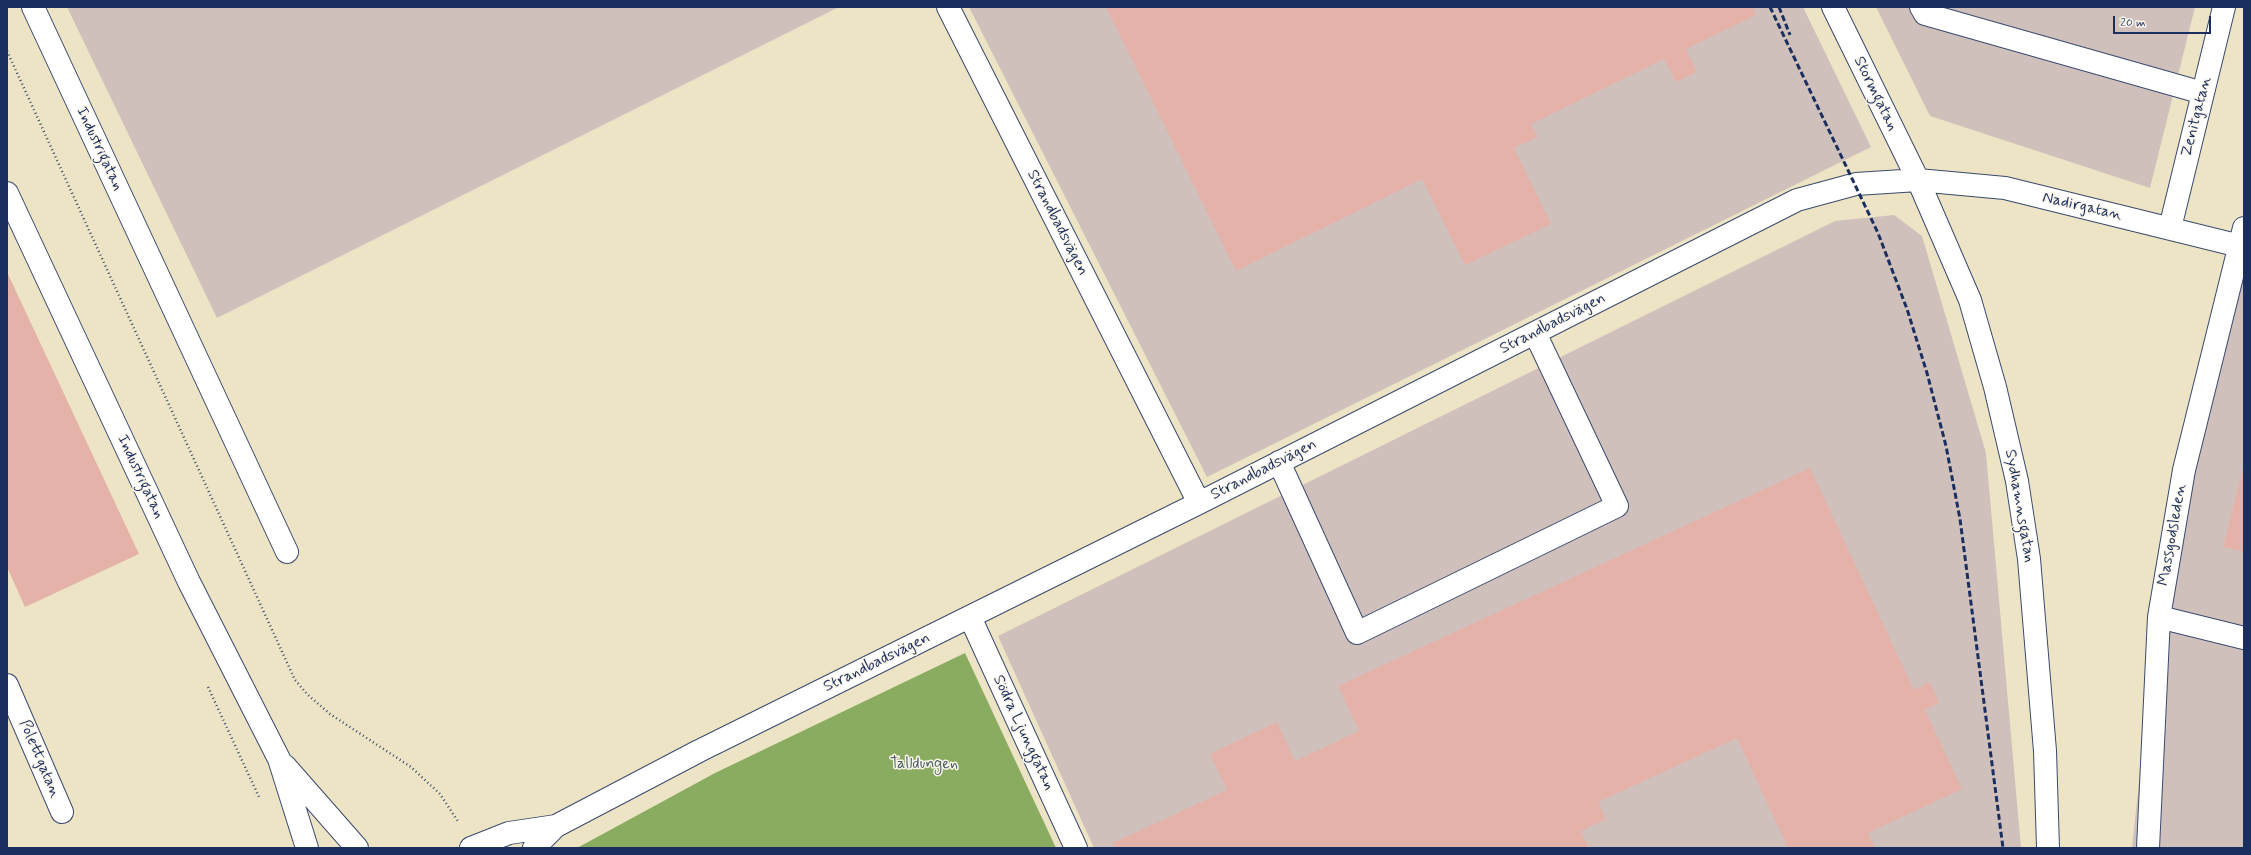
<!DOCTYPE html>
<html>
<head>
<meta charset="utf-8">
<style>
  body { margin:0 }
  #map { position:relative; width:2251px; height:855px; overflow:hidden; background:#ede4c5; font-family:Mynerve,sans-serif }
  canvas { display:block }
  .frame { position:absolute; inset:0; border:8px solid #1b2f5e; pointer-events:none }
  .scale { position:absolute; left:2113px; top:16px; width:98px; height:18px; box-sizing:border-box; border:2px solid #1b2f5e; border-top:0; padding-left:5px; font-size:12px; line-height:14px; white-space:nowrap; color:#1b2f5e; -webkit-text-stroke:3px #fbf7ec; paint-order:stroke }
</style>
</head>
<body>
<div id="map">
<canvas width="2251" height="855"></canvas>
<div class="frame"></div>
<div class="scale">20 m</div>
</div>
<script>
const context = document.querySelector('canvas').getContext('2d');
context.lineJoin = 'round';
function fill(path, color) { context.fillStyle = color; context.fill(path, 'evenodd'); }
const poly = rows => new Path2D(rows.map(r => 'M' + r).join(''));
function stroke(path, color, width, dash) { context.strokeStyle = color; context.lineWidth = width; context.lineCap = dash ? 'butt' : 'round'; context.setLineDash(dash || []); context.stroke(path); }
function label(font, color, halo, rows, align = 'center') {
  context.font = font + ' Mynerve,sans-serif'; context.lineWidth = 3; context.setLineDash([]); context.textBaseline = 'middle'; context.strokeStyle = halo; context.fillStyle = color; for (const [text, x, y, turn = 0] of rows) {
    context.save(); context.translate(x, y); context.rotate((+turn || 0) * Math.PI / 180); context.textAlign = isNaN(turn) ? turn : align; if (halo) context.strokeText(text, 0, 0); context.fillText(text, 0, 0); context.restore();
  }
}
fill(poly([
  [67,7,839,7,217,318],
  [969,7,1803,7,1871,147,1207,477],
  [1876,7,2195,7,2150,188,1930,116],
  [1894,215,1922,236,1986,453,2021,848,1094,848,998,636,1835,221],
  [2244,250,2244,848,2132,848,2143,744,2159,624]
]), '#d0c0bc');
fill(poly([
  [965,653,1056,848,577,848,715,773]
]), '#8aac60');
fill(poly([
  [1106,7,1752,7,1756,15,1686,49,1697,72,1676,82,1664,59,1531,124,1538,137,1514,148,1551,224,1465,265,1422,179,1236,271],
  [7,272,139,554,25,607,7,567],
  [2243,467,2244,467,2244,552,2223,547],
  [1810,468,1914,690,1930,682,1939,703,1925,710,1962,789,1868,833,1875,848,1788,848,1737,738,1598,802,1606,819,1581,831,1589,848,1116,848,1113,843,1227,790,1210,754,1277,722,1295,761,1359,731,1338,686]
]), '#e4b2a9');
const minor = poly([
  [33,7,287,552],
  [948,7,1199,503],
  [1833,7,1918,180,1970,300,1995,387,2017,481,2029,559,2045,751,2048,848],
  [1921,7,1925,14,2203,93],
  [7,193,189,582,279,759,307,848],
  [2170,228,2224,7],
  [1279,462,1357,633,1617,506,1535,333],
  [970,617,1076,848],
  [2159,617,2244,638],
  [7,685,62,812],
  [285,766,357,848],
  [471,848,509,833,556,826],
  [534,848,556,826,699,751,1199,503,1797,200,1856,184,1918,180,2005,188,2244,247],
  [2148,848,2159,617,2184,470,2244,228]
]);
stroke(minor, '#3a4a6d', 24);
stroke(poly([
  [7,51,295,680,308,695,330,714,411,767,440,794,459,823],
  [208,687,259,797]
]), '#3a4a6d', 2.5, [1, 3]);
stroke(minor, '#fff', 22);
stroke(poly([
  [1770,7,1878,233,1907,309,1927,373,1946,446,1960,519,2003,848],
  [1779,7,1790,35]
]), '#1b2f5e', 3, [6, 3]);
label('16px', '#1b2f5e', '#fbf7ec', [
  ["Stormgatan",1875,94,64],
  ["Zenitgatan",2197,117,-76],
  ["Industrigatan",99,149,65],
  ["Nadirgatan",2082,207,13],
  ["Strandbadsvägen",1057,223,63],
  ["Strandbadsvägen",1553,324,-27],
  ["Strandbadsvägen",1264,470,-27],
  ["Industrigatan",140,477,65],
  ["Sydhamnsgatan",2019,506,80],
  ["Massgodsleden",2173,535,-80],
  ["Strandbadsvägen",877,663,-26],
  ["Södra Ljunggatan",1023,733,65],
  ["Polettgatan",39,759,67]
]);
label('16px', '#475d62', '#fbf7ec', [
  ["Talldungen",924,765]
]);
</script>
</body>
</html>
